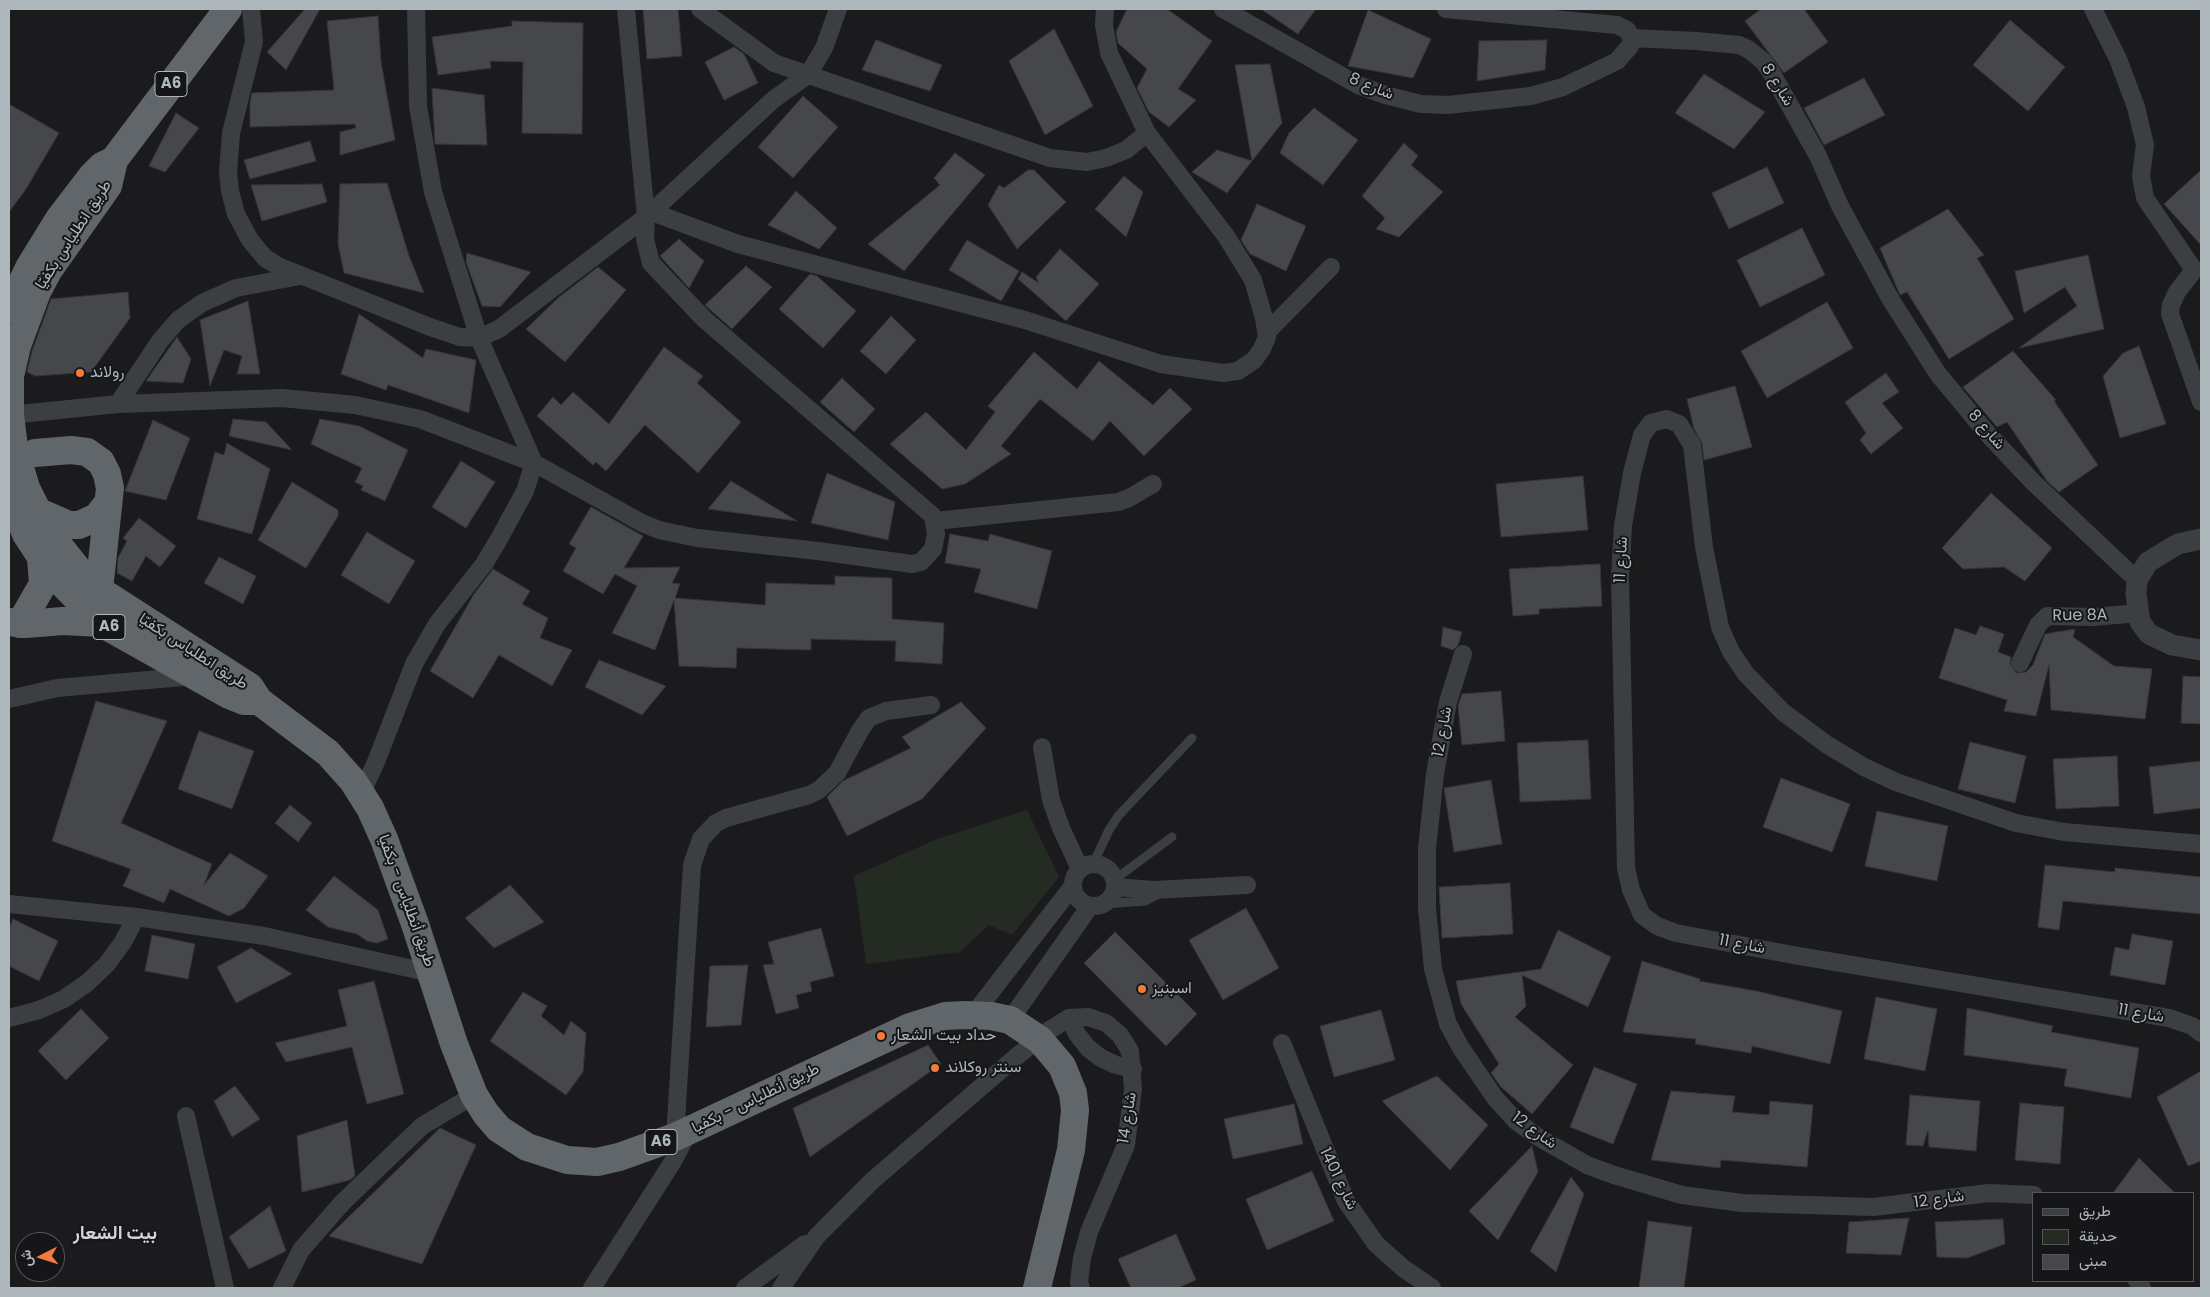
<!DOCTYPE html>
<html>
<head>
<meta charset="utf-8">
<style>
  body { margin:0 }
  #map { position:relative; width:2210px; height:1297px; overflow:hidden; background:#1b1b1d; font-family:Poppins,Vazirmatn,sans-serif }
  canvas { display:block }
  .frame { position:absolute; inset:0; border:10px solid #adb7bc; pointer-events:none }
  .legend { position:absolute; left:2032px; top:1192px; width:162px; height:90px; box-sizing:border-box; background:#161618; border:1px solid #52565a; margin:0; padding:6px 9px; list-style:none; font-size:15px; color:#adb7bc }
  .legend li { display:flex; align-items:center; gap:10px; height:25px }
  .legend b { width:25px; border:1px solid #52565a }
  .north { position:absolute; left:15px; top:1232px; width:50px; height:50px; box-sizing:border-box; background:#161618; border:1px solid #52565a; border-radius:50%; rotate:265deg; font-size:14px; font-weight:700; line-height:20px; text-align:center; color:#adb7bc }
  .north::after { content:''; display:block; margin:auto; width:18px; height:22px; background:#f37b3d; clip-path:polygon(50% 0,100% 100%,50% 72%,0 100%) }
</style>
</head>
<body>
<div id="map">
<canvas width="2210" height="1297"></canvas>
<div class="frame"></div>
<ul class="legend">
<li><b style="height:6px;background:#3c3f42"></b>طريق</li>
<li><b style="height:14px;background:#242b22"></b>حديقة</li>
<li><b style="height:14px;background:#45474a"></b>مبنى</li>
</ul>
<div class="north">ش</div>
</div>
<script>
const context = document.querySelector('canvas').getContext('2d');
context.lineJoin = 'round';
function fill(path, color) { context.fillStyle = color; context.fill(path, 'evenodd'); }
const poly = rows => new Path2D(rows.map(r => 'M' + r).join(''));
function stroke(path, color, width, dash) { context.strokeStyle = color; context.lineWidth = width; context.lineCap = dash ? 'butt' : 'round'; context.setLineDash(dash || []); context.stroke(path); }
function label(font, color, halo, rows, align = 'center') {
  context.font = font + ' Poppins,Vazirmatn,sans-serif'; context.lineWidth = 4; context.setLineDash([]); context.textBaseline = 'middle'; context.strokeStyle = halo; context.fillStyle = color; for (const [text, x, y, turn = 0] of rows) {
    context.save(); context.translate(x, y); context.rotate((+turn || 0) * Math.PI / 180); context.textAlign = isNaN(turn) ? turn : align; if (halo) context.strokeText(text, 0, 0); context.fillText(text, 0, 0); context.restore();
  }
}
fill(poly([
  [1027,810,1059,877,1012,935,989,925,960,952,866,964,854,876,937,839]
]), '#242b22');
const building = poly([
  [305,9,320,9,286,70,267,52,305,9],
  [643,9,678,9,682,56,647,59,643,9],
  [1127,9,1167,9,1212,41,1178,89,1196,100,1169,127,1149,112,1137,88,1147,69,1118,43,1116,32,1127,9],
  [1261,9,1316,9,1298,34,1261,9],
  [1761,9,1804,9,1828,42,1784,73,1745,21,1761,9],
  [1368,10,1431,39,1413,78,1348,66,1368,10],
  [378,16,381,62,395,140,340,155,340,132,356,128,355,124,250,127,250,103,252,93,334,90,327,21,378,16],
  [2010,20,2065,67,2028,111,1973,65,2010,20],
  [512,21,583,23,582,134,522,133,523,62,490,61,491,68,438,75,432,37,512,26,512,21],
  [1054,29,1093,106,1045,135,1009,61,1054,29],
  [876,40,942,65,930,91,862,70,876,40],
  [1547,40,1545,70,1477,81,1479,41,1547,40],
  [734,47,744,54,758,83,724,100,705,62,734,47],
  [1270,64,1282,123,1252,161,1235,65,1270,64],
  [1704,74,1765,112,1734,149,1675,113,1704,74],
  [1864,78,1885,115,1824,145,1804,108,1864,78],
  [432,88,484,95,487,145,435,144,432,88],
  [803,96,838,127,793,178,758,147,803,96],
  [9,104,59,133,26,189,9,212,9,104],
  [1314,108,1358,140,1323,185,1280,153,1289,133,1314,108],
  [176,113,199,128,165,172,149,166,176,113],
  [310,141,316,161,250,179,244,160,310,141],
  [1404,143,1418,156,1411,165,1443,192,1399,237,1376,229,1385,218,1362,196,1404,143],
  [1217,150,1252,161,1227,193,1192,172,1217,150],
  [955,153,985,175,904,271,868,244,940,185,934,178,955,153],
  [1767,167,1784,203,1729,229,1712,193,1767,167],
  [1028,170,1034,170,1066,202,1017,249,988,205,999,185,1004,188,1028,170],
  [2201,170,2201,245,2164,204,2201,170],
  [1124,176,1143,192,1126,237,1095,209,1124,176],
  [387,183,409,256,424,293,344,273,338,244,340,184,387,183],
  [322,184,327,202,262,221,251,185,322,184],
  [796,191,837,228,819,249,768,225,796,191],
  [1257,204,1306,226,1286,271,1250,254,1241,240,1257,204],
  [1948,209,1984,255,1977,258,2014,319,1949,359,1907,292,1900,295,1880,248,1948,209],
  [1802,228,1825,275,1760,307,1737,260,1802,228],
  [679,239,704,261,689,288,660,256,679,239],
  [967,240,1019,271,1001,301,949,270,967,240],
  [1060,249,1099,284,1066,321,1018,279,1022,272,1039,283,1036,277,1060,249],
  [467,253,531,272,500,307,482,306,466,262,467,253],
  [2088,255,2104,329,2019,348,2077,306,2065,287,2024,313,2015,271,2088,255],
  [746,266,772,287,732,329,705,305,746,266],
  [598,267,626,290,565,362,526,329,558,298,598,267],
  [810,274,817,276,856,311,823,348,779,309,810,274],
  [128,292,130,318,91,372,35,376,27,372,32,351,51,299,128,292],
  [248,301,260,374,237,374,242,356,224,350,210,386,200,320,248,301],
  [1827,302,1853,348,1767,398,1741,351,1827,302],
  [359,314,423,358,426,349,476,360,469,413,388,385,386,390,341,374,359,314],
  [891,316,916,340,886,374,860,351,891,316],
  [177,337,191,359,183,383,146,381,177,337],
  [2139,346,2166,424,2120,438,2103,376,2123,353,2139,346],
  [664,347,703,376,697,383,741,422,698,473,645,425,606,471,596,462,593,465,537,416,553,397,561,405,573,392,609,424,664,347],
  [2013,351,2056,400,2054,401,2098,465,2059,492,2047,481,2007,422,1997,427,1963,387,2013,351],
  [1034,352,1077,389,1099,361,1153,405,1170,388,1192,409,1144,456,1110,421,1093,441,1040,399,1001,446,1011,454,965,484,942,489,890,444,926,412,966,450,995,412,988,406,1034,352],
  [1886,373,1899,392,1882,403,1903,428,1871,454,1860,440,1866,433,1845,402,1886,373],
  [842,378,875,409,854,432,820,402,842,378],
  [1735,386,1752,447,1704,460,1702,443,1694,429,1687,399,1735,386],
  [233,419,266,422,292,450,229,436,233,419],
  [320,419,359,426,408,450,385,501,361,490,363,486,355,482,362,468,311,444,320,419],
  [153,420,190,438,166,500,125,491,153,420],
  [227,443,270,469,252,534,197,519,215,452,224,455,227,443],
  [461,461,495,482,466,528,432,507,461,461],
  [827,473,895,502,888,540,811,523,827,473],
  [1583,476,1588,530,1501,537,1496,484,1583,476],
  [731,481,797,521,708,509,731,481],
  [292,482,338,510,338,516,306,568,258,540,292,482],
  [1991,493,2052,548,2025,581,2004,567,1963,569,1942,548,1991,493],
  [591,507,643,536,624,568,680,567,672,583,680,584,675,598,765,605,766,583,835,585,835,576,892,578,892,619,944,623,942,664,895,661,896,641,811,639,811,650,737,648,736,668,679,666,674,600,655,650,612,633,637,586,615,574,603,594,563,571,576,548,569,544,591,507],
  [139,518,176,546,160,567,146,556,132,581,117,573,118,558,127,541,123,538,139,518],
  [367,532,415,561,389,604,341,575,367,532],
  [950,534,988,541,990,534,1052,551,1037,609,974,592,981,569,945,563,950,534],
  [219,557,256,576,243,604,204,583,219,557],
  [1600,564,1602,606,1539,609,1539,614,1513,616,1509,569,1600,564],
  [493,569,530,591,522,604,548,618,540,638,572,650,552,686,499,655,473,698,430,671,474,594,493,569],
  [1980,626,2004,634,1998,652,2011,657,2010,664,2016,673,2026,672,2033,665,2045,634,2075,629,2073,637,2114,666,2152,669,2145,719,2051,710,2049,665,2036,716,2004,711,2007,700,1939,678,1955,628,1976,635,1980,626],
  [1443,627,1462,632,1458,645,1453,650,1441,646,1443,627],
  [599,660,666,686,642,715,585,687,599,660],
  [2183,676,2201,677,2201,724,2181,723,2183,676],
  [1501,691,1505,741,1462,745,1458,706,1462,694,1501,691],
  [96,701,167,721,121,823,212,864,204,885,230,853,268,876,244,908,229,916,170,889,164,903,123,886,131,869,52,841,96,701],
  [961,702,986,728,922,799,847,836,827,797,843,781,911,748,902,737,961,702],
  [199,731,254,751,232,809,178,789,199,731],
  [1588,740,1591,799,1520,802,1517,743,1588,740],
  [1970,742,2026,756,2015,803,1958,789,1970,742],
  [2117,756,2119,806,2056,809,2053,759,2117,756],
  [2201,761,2201,808,2154,814,2149,767,2201,761],
  [1781,778,1850,804,1832,852,1763,827,1781,778],
  [1491,780,1502,844,1454,852,1444,788,1491,780],
  [290,805,312,823,298,842,275,823,290,805],
  [1877,811,1948,826,1937,881,1865,866,1877,811],
  [2045,865,2115,872,2115,868,2201,877,2201,914,2063,901,2059,930,2038,927,2045,865],
  [334,876,378,910,388,939,377,943,367,941,357,934,328,927,306,910,334,876],
  [1510,883,1513,934,1442,938,1439,887,1510,883],
  [510,885,544,922,494,948,465,918,510,885],
  [1246,908,1279,968,1223,1000,1189,940,1246,908],
  [13,919,58,941,39,981,9,966,9,928,13,919],
  [821,928,834,976,810,982,812,991,796,995,799,1008,776,1014,763,965,774,964,768,942,821,928],
  [1558,930,1611,957,1588,1007,1522,975,1526,1006,1515,1017,1573,1065,1532,1114,1501,1087,1491,1073,1499,1064,1461,1004,1456,981,1541,969,1558,930],
  [1115,932,1197,1014,1166,1046,1084,963,1115,932],
  [2132,934,2173,941,2165,985,2110,975,2115,947,2129,950,2132,934],
  [152,935,195,944,188,979,145,971,152,935],
  [251,948,292,974,236,1003,217,967,251,948],
  [1642,961,1700,979,1699,981,1756,991,1842,1011,1830,1064,1752,1046,1751,1053,1695,1044,1696,1039,1623,1032,1642,961],
  [748,965,741,1025,706,1027,710,966,748,965],
  [374,981,404,1094,367,1104,352,1047,286,1062,275,1043,347,1026,338,990,374,981],
  [523,992,547,1006,541,1016,564,1035,571,1021,586,1033,583,1072,566,1095,490,1041,523,992],
  [1876,997,1937,1009,1925,1071,1864,1059,1876,997],
  [1967,1008,2053,1026,2051,1032,2139,1048,2131,1098,2064,1086,2067,1069,1964,1055,1967,1008],
  [81,1009,109,1038,66,1080,38,1051,81,1009],
  [1381,1010,1395,1060,1334,1077,1320,1026,1381,1010],
  [928,1045,941,1064,810,1157,793,1108,928,1045],
  [1594,1067,1637,1084,1613,1144,1570,1127,1594,1067],
  [2201,1071,2201,1161,2188,1166,2157,1097,2201,1071],
  [1437,1076,1488,1125,1450,1170,1382,1101,1437,1076],
  [235,1086,260,1119,232,1137,214,1101,235,1086],
  [1671,1091,1735,1096,1732,1112,1769,1115,1770,1101,1813,1105,1807,1167,1721,1160,1720,1168,1651,1160,1671,1091],
  [1910,1095,1980,1101,1976,1151,1929,1147,1928,1130,1923,1146,1906,1145,1910,1095],
  [2020,1103,2064,1107,2060,1164,2015,1160,2020,1103],
  [1294,1104,1303,1144,1233,1159,1224,1119,1294,1104],
  [347,1120,355,1176,350,1180,302,1192,297,1136,347,1120],
  [440,1128,476,1145,422,1264,329,1236,440,1128],
  [1532,1146,1538,1172,1498,1240,1469,1211,1532,1146],
  [2139,1158,2150,1169,2175,1193,2113,1193,2139,1158],
  [1312,1171,1334,1221,1267,1250,1246,1199,1312,1171],
  [1571,1177,1584,1194,1556,1272,1530,1251,1571,1177],
  [270,1206,286,1251,249,1269,229,1237,270,1206],
  [1909,1218,1901,1255,1846,1253,1849,1222,1909,1218],
  [2003,1219,2005,1244,1967,1258,1937,1257,1935,1222,2003,1219],
  [1648,1221,1692,1227,1684,1288,1639,1288,1648,1221],
  [1176,1234,1196,1280,1178,1288,1131,1288,1118,1259,1176,1234]
]);
fill(building, '#45474a');
stroke(building, '#353639', 1);
stroke(poly([
  [1093,864,1109,830,1119,815,1192,738],
  [1114,880,1172,837],
  [1104,904,1145,901,1159,894]
]), '#3c3f42', 9);
stroke(poly([
  [251,9,254,42,231,133,228,173,230,191,236,214,250,240,265,258,278,266,430,327,460,337,479,338,499,329,646,217,774,99,808,75,824,48,838,9],
  [700,9,774,63,1050,158,1087,162,1106,158,1126,150,1147,133],
  [1223,9,1358,85,1385,95,1421,104,1448,105,1531,96,1563,87,1617,61,1630,46,1632,38,1696,41,1739,45,1748,49,1763,61,1771,72,1818,156,1840,206,1891,300,1938,374,1987,433,2033,482,2137,580],
  [1446,9,1617,25,1627,30,1632,38],
  [2093,9,2118,59,2136,107,2145,145,2141,176,2145,198,2194,270,2177,292,2171,305,2170,314,2201,402],
  [652,212,738,244,1025,320,1161,364,1223,373,1238,371,1254,360,1262,349,1267,337,1264,318,1253,280,1226,236,1147,133,1109,53,1104,25,1105,9],
  [1267,332,1331,267],
  [118,404,160,341,178,320,202,303,236,288,300,276],
  [10,415,118,404,282,398,355,405,420,419,534,463,642,523,659,530,697,538,818,551,912,564,921,562,933,549,936,534,933,516,704,319,651,263,645,239,646,217,626,9],
  [935,521,1118,502,1129,498,1153,484],
  [1463,654,1448,702,1435,774,1427,848,1427,908,1433,969,1448,1024,1461,1048,1495,1098,1516,1121,1538,1137,1587,1165,1614,1175,1682,1195,1742,1203,1873,1207,1989,1193,2034,1195],
  [2020,663,2038,625,2047,616,2093,617,2138,613],
  [9,699,57,688,194,676],
  [1042,747,1051,800,1061,828,1080,869],
  [361,794,376,762,414,664,437,624,484,564,499,539,525,491,534,463,479,338,433,192,418,106,416,9],
  [2201,844,2064,832,2016,823,1896,782,1864,767,1826,744,1783,712,1746,674,1731,652,1720,627,1704,547,1692,445,1679,424,1667,419,1651,423,1642,435,1632,473,1623,526,1620,576,1626,868,1631,890,1642,915,1657,926,1676,933,1793,955,2169,1018,2192,1026,2201,1033],
  '1073 885a21 21 0 1 1 42 0a21 21 0 1 1-42 0Z',
  [1115,887,1154,890,1247,885],
  [9,904,136,917,264,936,431,973],
  [973,1015,1072,887],
  [9,1018,39,1010,64,999,87,983,107,964,123,942,136,917],
  [1069,1018,1077,1034,1088,1048,1101,1058,1116,1065,1133,1069],
  [1010,1020,1090,906],
  [1282,1043,1346,1201,1376,1244,1403,1268,1432,1288],
  [186,1116,225,1288],
  [675,1137,692,865,701,839,716,823,726,818,809,795,819,790,837,773,861,729,869,718,886,711,931,705],
  [2137,1281,2142,1288],
  [282,1288,301,1250,342,1203,422,1126,474,1095],
  [592,1288,672,1163,689,1131],
  [745,1288,805,1244],
  [781,1288,817,1236,873,1180,1016,1057,1048,1031,1069,1018,1088,1017,1106,1023,1120,1035,1130,1051,1133,1089,1126,1145,1089,1232,1082,1258,1079,1282,1081,1288]
]), '#3c3f42', 18);
stroke(poly([
  [2201,539,2178,544,2148,562,2137,580,2136,594,2140,622,2149,634,2172,645,2201,650]
]), '#3c3f42', 21);
stroke(poly([
  [114,160,108,186,48,271,37,292,17,346,10,376,10,415,14,447,26,488,48,532,80,572,99,590,250,687,259,701,328,753,353,781,370,808,384,839,415,924,454,1044,474,1095,486,1114,499,1129,527,1147,567,1160,597,1162,619,1157,675,1137,910,1027,945,1016,965,1015,991,1016,1010,1020,1040,1040,1062,1066,1073,1093,1075,1110,1071,1150,1037,1288],
  [9,309,30,266,59,219,92,176,102,166,114,160,228,9],
  [35,453,71,450,87,452,101,462,107,474,110,488,99,590],
  [9,494,26,534,51,572,101,623,229,695,244,701,255,701],
  [37,511,69,525,79,525,97,517,107,504],
  [9,622,26,624,63,621,101,623],
  [20,624,43,584,41,558]
]), '#60666a', 28);
for (const [x, y, r, color] of [
  [80,373,5,"#f37b3d"],
  [1142,989,5,"#f37b3d"],
  [881,1036,5,"#f37b3d"],
  [935,1068,5,"#f37b3d"]
]) { const dot = new Path2D(); dot.arc(x, y, r, 0, 2 * Math.PI); context.fillStyle = color; context.fill(dot); stroke(dot, '#161618', 2); }
for (const [x, y, w] of [
  [171,84,32],
  [109,627,32],
  [661,1142,32]
]) { const box = new Path2D(); box.roundRect(x - w / 2, y - 12.5, w, 25, 4); context.fillStyle = '#161618'; context.fill(box); stroke(box, '#adb7bc', 1); }
label('bold 15px', '#adb7bc', null, [
  ["A6",171,84],
  ["A6",109,627],
  ["A6",661,1142]
]);
label('16px', '#adb7bc', '#161618', [
  ["شارع 8",1777,85,58],
  ["شارع 8",1371,87,22],
  ["طريق انطلياس بكفيّا",74,235,-57],
  ["شارع 8",1986,430,49],
  ["شارع 11",1622,560,-87],
  ["Rue 8A",2080,616,-1],
  ["طريق انطلياس بكفيّا",193,652,33],
  ["شارع 12",1443,732,-80],
  ["طريق أنطلياس - بكفيا",406,901,70],
  ["شارع 11",1742,945,11],
  ["شارع 11",2141,1014,10],
  ["طريق أنطلياس - بكفيا",756,1099,-26],
  ["شارع 14",1128,1118,-81],
  ["شارع 12",1534,1131,36],
  ["شارع 1401",1338,1179,64],
  ["شارع 12",1939,1200,-8]
]);
label('16px', '#adb7bc', '#161618', [
  ["رولاند",90,373],
  ["اسبنيز",1152,989],
  ["حداد بيت الشعار",891,1036],
  ["سنتر روكلاند",945,1068]
], 'left');
label('bold 19px', '#ced4d8', '#161618', [
  ["بيت الشعار",115,1234]
]);
</script>
</body>
</html>
